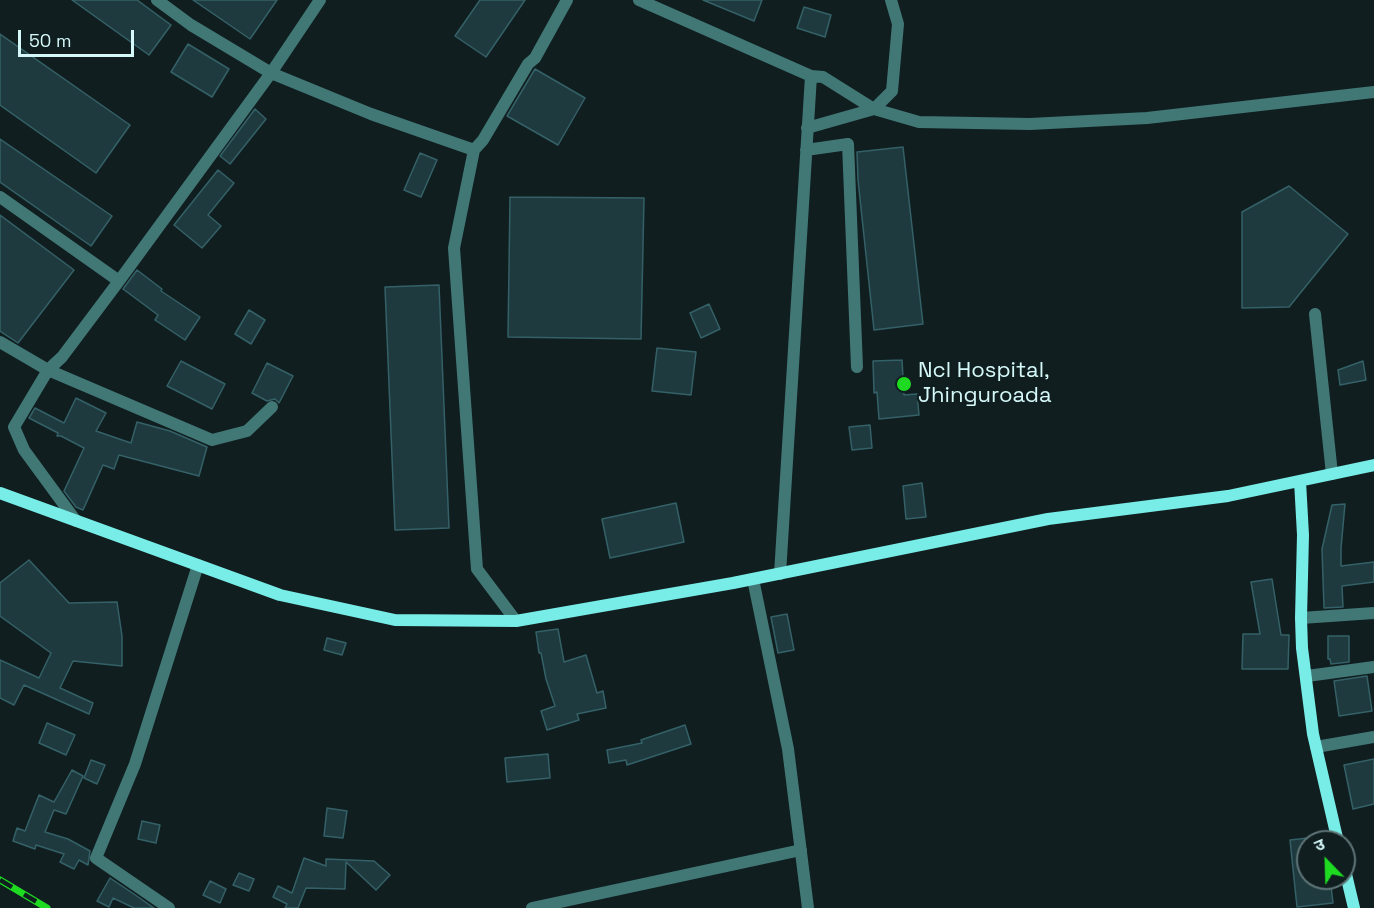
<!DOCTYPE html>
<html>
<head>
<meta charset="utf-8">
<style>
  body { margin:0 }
  #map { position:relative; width:1374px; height:908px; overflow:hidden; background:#101e20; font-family:"Space Grotesk","Noto Sans Devanagari",sans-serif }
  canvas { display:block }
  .north { position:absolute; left:1296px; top:830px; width:60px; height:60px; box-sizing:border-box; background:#101e20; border:2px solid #5f7577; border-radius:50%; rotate:337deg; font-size:16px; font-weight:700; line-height:24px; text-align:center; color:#d5f8f9 }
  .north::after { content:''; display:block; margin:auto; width:21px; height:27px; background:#1edb22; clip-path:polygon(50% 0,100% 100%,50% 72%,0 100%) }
  .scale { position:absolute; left:18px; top:30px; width:116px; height:27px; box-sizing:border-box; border:3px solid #d5f8f9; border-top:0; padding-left:8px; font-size:18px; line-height:21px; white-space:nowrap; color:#d5f8f9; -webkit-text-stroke:4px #101e20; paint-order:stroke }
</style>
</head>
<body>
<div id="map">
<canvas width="1374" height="908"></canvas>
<div class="north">उ</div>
<div class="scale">50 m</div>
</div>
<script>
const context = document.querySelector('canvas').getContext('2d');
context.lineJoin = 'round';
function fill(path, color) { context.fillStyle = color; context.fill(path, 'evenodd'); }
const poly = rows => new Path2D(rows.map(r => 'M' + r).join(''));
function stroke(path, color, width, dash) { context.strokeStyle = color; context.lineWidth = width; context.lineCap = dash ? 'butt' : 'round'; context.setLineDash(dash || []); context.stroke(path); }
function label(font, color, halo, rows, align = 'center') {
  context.font = font + ' "Space Grotesk",sans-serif'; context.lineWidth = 5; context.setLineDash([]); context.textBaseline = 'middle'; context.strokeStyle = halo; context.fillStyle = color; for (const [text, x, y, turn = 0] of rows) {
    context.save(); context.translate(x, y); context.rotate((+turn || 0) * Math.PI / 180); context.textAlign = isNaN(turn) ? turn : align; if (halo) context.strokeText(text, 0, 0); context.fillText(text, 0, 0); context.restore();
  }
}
const building = poly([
  [72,0,137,0,171,25,149,55,72,0],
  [193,0,277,0,250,39,193,0],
  [480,0,525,0,486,57,455,36,480,0],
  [703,0,762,0,754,21,703,0],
  [804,7,831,15,825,37,797,28,804,7],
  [0,34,130,125,96,173,0,105,0,34],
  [188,44,229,69,212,97,171,72,188,44],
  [535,69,585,98,558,145,507,116,535,69],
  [255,109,266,119,230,164,220,156,255,109],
  [0,139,112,216,91,246,0,182,0,139],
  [903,147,923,324,874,330,858,180,857,152,903,147],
  [420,153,437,160,421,197,404,190,420,153],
  [218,170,234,183,208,215,221,226,202,248,174,225,218,170],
  [1289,186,1348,234,1289,307,1242,308,1242,212,1289,186],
  [510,197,644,198,641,339,508,337,510,197],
  [0,215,74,270,18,343,0,331,0,215],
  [137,270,162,289,161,291,200,317,185,340,155,320,158,315,123,289,137,270],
  [439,285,449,528,395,530,385,287,439,285],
  [709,304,720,329,701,338,690,313,709,304],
  [249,310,265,320,251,344,235,334,249,310],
  [657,348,696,352,691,395,652,391,657,348],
  [902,360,904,395,917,394,919,415,879,419,877,392,874,393,873,361,902,360],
  [181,361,225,384,212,409,167,386,181,361],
  [1363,361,1366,380,1340,385,1338,370,1363,361],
  [267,363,293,376,279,403,275,399,267,401,252,393,267,363],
  [76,398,106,413,96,431,131,443,137,422,170,431,207,447,199,476,119,455,114,469,103,465,83,510,76,507,64,491,84,448,61,436,57,436,58,433,29,418,35,408,64,423,76,398],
  [870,425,872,448,852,450,849,427,870,425],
  [922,483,926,517,906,519,903,486,922,483],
  [676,503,684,542,610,558,602,519,676,503],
  [1345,504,1341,548,1341,566,1374,562,1374,582,1342,586,1343,607,1324,608,1322,549,1332,505,1345,504],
  [29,560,69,603,117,602,122,636,122,666,73,661,60,688,93,703,89,714,24,685,14,705,0,698,0,660,39,678,51,653,0,616,0,583,29,560],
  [1272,579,1281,635,1289,635,1288,669,1242,669,1243,634,1260,634,1251,582,1272,579],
  [787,614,794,650,778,653,771,617,787,614],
  [558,629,564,662,586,655,597,693,603,691,606,708,577,714,579,720,547,730,541,711,555,706,546,679,541,653,539,653,536,632,558,629],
  [1328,636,1349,636,1349,662,1331,664,1330,659,1328,659,1328,636],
  [327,638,346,643,342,655,324,650,327,638],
  [1367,676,1372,711,1339,716,1334,681,1367,676],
  [47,723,75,735,66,755,39,743,47,723],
  [685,725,691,744,627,765,626,760,609,763,607,750,642,743,641,740,685,725],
  [548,754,550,778,507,782,505,758,548,754],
  [1374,759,1374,804,1353,809,1344,765,1374,759],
  [91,760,105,765,97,784,84,778,91,760],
  [72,770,83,776,66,814,54,810,45,832,68,839,90,851,88,865,79,860,74,869,60,862,64,854,36,845,35,849,13,841,17,828,25,831,39,795,54,802,72,770],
  [327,808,347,811,343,838,324,836,327,808],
  [142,821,160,825,156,843,138,839,142,821],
  [1308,838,1308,878,1330,878,1333,903,1297,907,1290,840,1308,838],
  [304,858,326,866,326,859,374,861,390,875,376,890,346,862,345,889,306,888,298,908,285,908,287,904,273,897,278,886,292,893,304,858],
  [239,873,254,879,249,891,233,885,239,873],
  [110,878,134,894,154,908,134,908,113,898,109,907,97,901,110,878],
  [210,881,226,889,220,903,203,895,210,881]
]);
fill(building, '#1f3a3e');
stroke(building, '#346167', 1.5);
stroke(poly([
  [157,0,191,25,271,73,371,114,474,150],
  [639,0,811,76,823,77,874,109,919,122,1030,124,1147,118,1374,92],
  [807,128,874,109,892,91,898,24,891,0],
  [806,150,848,144,857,367],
  [0,197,119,281],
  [1315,314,1332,474],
  [0,342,48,370,212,440,247,431,272,407],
  [76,521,24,450,14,427,48,370,62,357,119,281,271,73,320,0],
  [780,574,811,76],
  [753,579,788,749,808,908],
  [1301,618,1374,613],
  [516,621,477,569,454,248,474,150,483,140,528,64,535,58,567,0],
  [1307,676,1374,667],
  [1316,747,1374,737],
  [169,908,96,858,135,764,198,565],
  [532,908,801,850]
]), '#417876', 12);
stroke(poly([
  [1300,481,1303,535,1301,618,1302,648,1313,734,1338,842],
  [0,493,280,595,395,620,516,621,733,583,1048,519,1228,496,1374,465],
  [1344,866,1354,908]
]), '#78ece6', 12);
const rail = poly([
  [0,880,47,908]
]);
stroke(rail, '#1edb22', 7);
stroke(rail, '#101e20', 4.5, [14]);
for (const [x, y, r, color] of [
  [904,384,8,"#1edb22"]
]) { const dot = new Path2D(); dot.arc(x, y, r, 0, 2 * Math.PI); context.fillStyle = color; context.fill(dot); stroke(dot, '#101e20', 2); }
label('22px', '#d5f8f9', '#101e20', [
  ["Ncl Hospital,",918,371],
  ["Jhinguroada",918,396]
], 'left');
</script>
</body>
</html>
